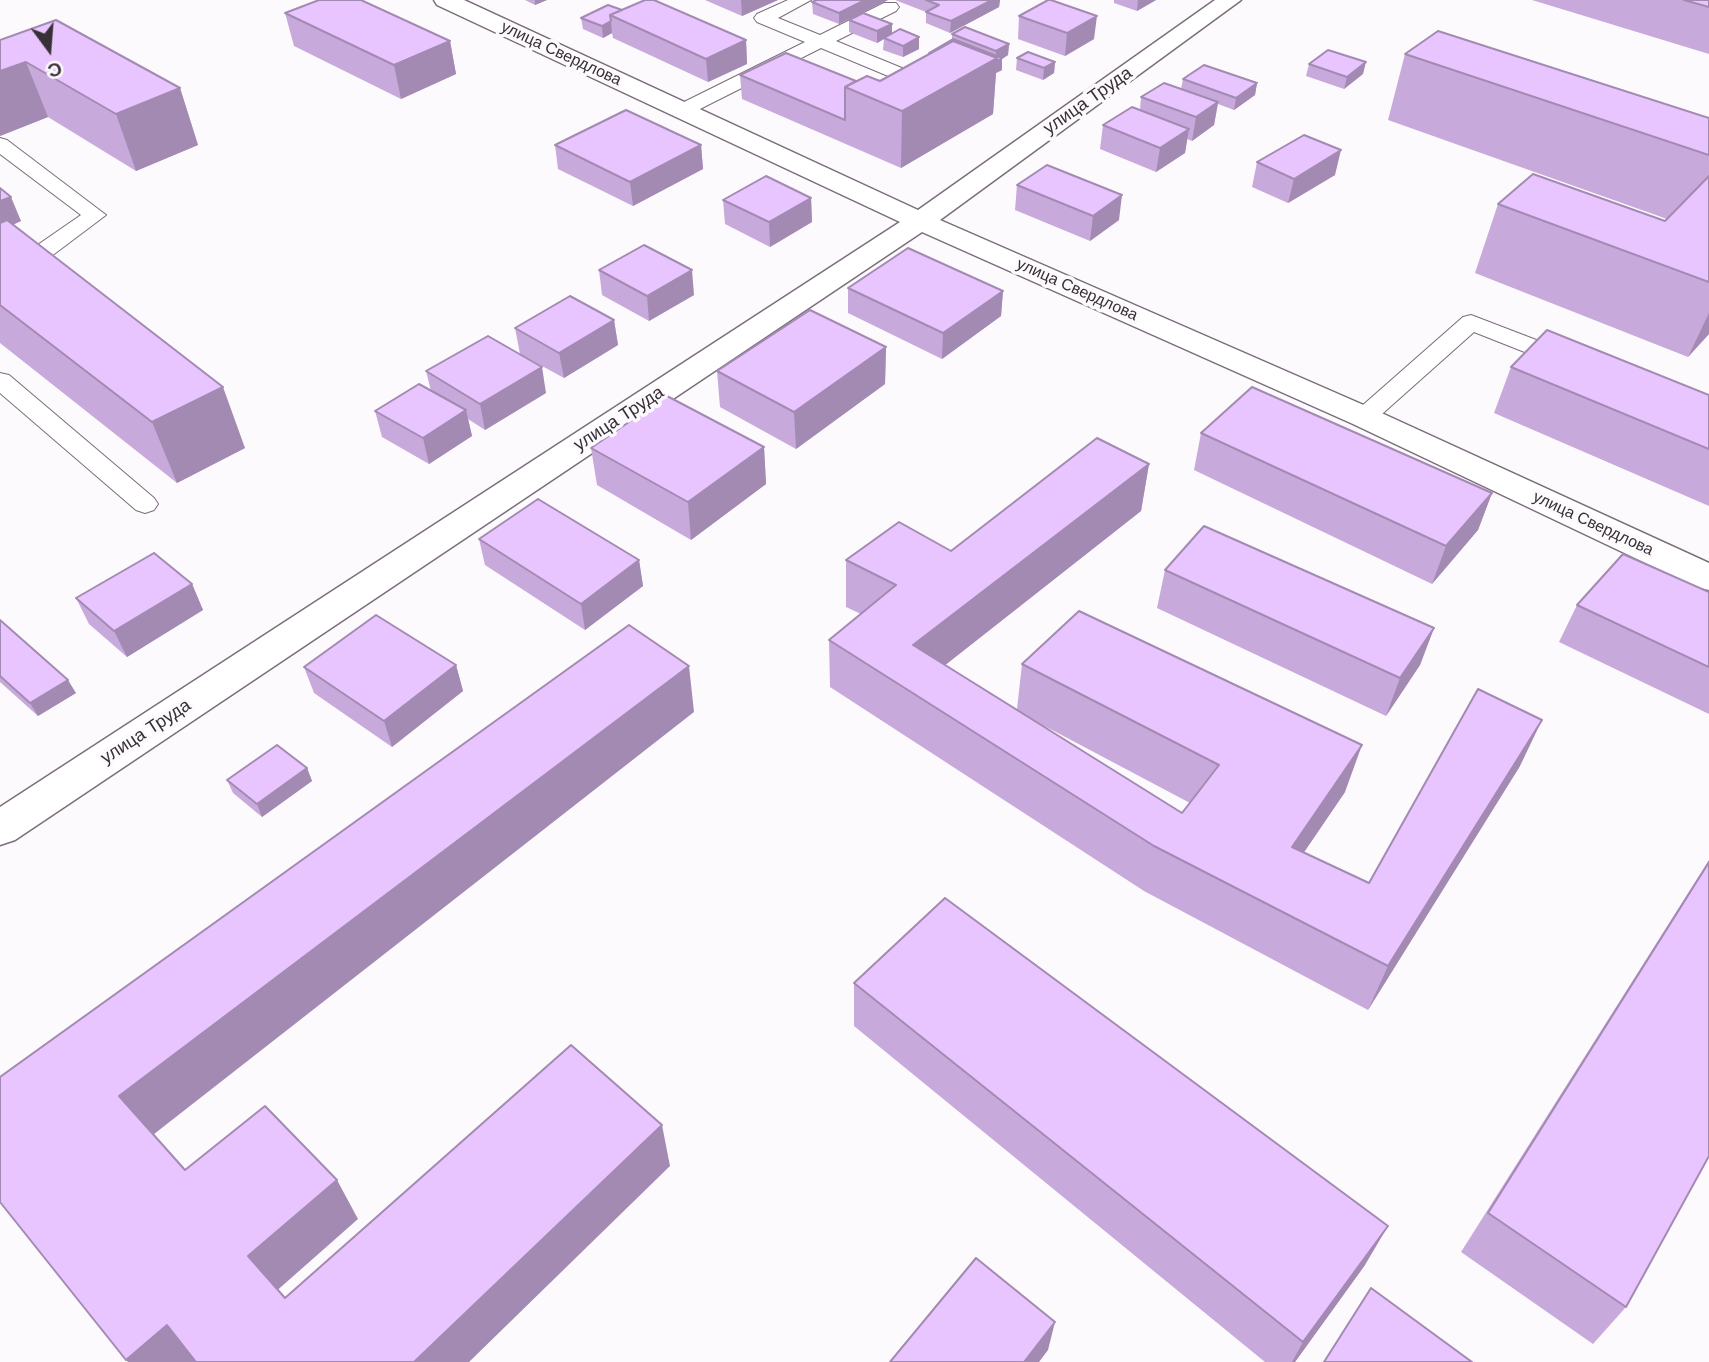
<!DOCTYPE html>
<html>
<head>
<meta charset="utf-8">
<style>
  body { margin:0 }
  #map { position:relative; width:1709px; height:1362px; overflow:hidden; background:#fdfafd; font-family:Arial,sans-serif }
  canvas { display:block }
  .north { position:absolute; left:14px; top:14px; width:70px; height:70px; -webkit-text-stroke:5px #fdfafd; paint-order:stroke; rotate:164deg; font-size:19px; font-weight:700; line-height:28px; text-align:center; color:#373137 }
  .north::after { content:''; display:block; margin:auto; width:24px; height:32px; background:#373137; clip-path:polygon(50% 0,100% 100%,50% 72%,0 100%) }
</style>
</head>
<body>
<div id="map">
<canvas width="1709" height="1362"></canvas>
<div class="north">С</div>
</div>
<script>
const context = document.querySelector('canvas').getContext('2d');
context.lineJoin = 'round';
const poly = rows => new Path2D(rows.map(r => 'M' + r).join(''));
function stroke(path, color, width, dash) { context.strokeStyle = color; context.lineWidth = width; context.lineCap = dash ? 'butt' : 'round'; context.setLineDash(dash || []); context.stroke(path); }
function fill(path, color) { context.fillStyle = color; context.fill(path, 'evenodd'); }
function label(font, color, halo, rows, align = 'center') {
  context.font = font + ' Arial,sans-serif'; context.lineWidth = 7; context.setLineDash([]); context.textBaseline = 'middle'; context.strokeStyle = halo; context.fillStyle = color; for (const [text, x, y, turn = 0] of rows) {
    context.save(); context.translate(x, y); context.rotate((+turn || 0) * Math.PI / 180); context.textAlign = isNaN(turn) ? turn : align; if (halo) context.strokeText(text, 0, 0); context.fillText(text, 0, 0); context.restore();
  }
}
const service = poly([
  [788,0,811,0,778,18,820,35,884,3,896,3,899,7,896,11,836,41,931,80,934,84,931,88,917,88,821,48,690,114,676,114,673,110,676,106,805,42,757,22,754,18,757,14,788,0],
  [0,138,7,140,106,215,21,279,0,286,0,271,81,215,0,154,0,138],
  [1471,315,1578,356,1581,361,1578,366,1569,368,1560,366,1474,332,1373,422,1364,425,1355,422,1351,417,1355,412,1463,317,1471,315],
  [0,373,9,375,154,498,158,504,154,510,145,513,136,510,0,393,0,373]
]);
const minor = poly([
  [434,0,464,0,918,210,1215,0,1241,0,940,220,1375,410,1709,563,1709,590,1696,587,1353,424,922,232,15,840,0,845,0,807,900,222,437,5,434,0]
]);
stroke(service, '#7b6d7b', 2);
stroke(minor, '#7b6d7b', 3);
fill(service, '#fff');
fill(minor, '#fff');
fill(poly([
  [525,0,547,0,535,5],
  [705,0,778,0,742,16],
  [817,0,888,0,839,24,813,14,812,2],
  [895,0,1000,0,999,7,950,33,926,23,926,12],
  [1114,0,1156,0,1137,11,1114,3],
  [1532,0,1709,0,1709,54],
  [622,10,746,40,747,64,708,82,613,38,612,33,603,38,583,29,581,18],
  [285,13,450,41,456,74,401,99,294,46],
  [1019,16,1094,39,1065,56,1018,39],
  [849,20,892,24,892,34,919,37,919,49,903,57,883,50,884,39,877,43,849,32],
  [952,34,1009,44,1008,55,1002,59,1002,70,996,73,993,114,901,168,742,99,740,75,856,81,880,81,929,54,929,53,952,40],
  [0,40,180,88,198,145,136,171,48,117,0,136],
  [1405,54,1709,118,1709,334,1688,357,1475,273,1498,204,1665,221,1667,219,1388,120],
  [1017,58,1055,62,1054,73,1043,80,1016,70],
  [1309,64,1363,74,1344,89,1306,76],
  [1183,79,1257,83,1255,95,1234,110,1218,104,1214,125,1192,141,1187,139,1185,153,1156,172,1100,149,1103,125,1140,110,1141,97,1181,89],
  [555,145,701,145,703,169,633,206,558,169],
  [1257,162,1335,175,1288,203,1252,187],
  [1017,185,1119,220,1090,241,1015,210],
  [0,188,21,221,13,225,245,448,177,483,0,343],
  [811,198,812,222,770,247,725,224,723,200],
  [599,270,694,295,649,321,602,295],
  [848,288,1003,291,1001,316,942,359,848,313],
  [614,320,618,345,564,378,520,354,515,328],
  [886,347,885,384,796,449,720,407,717,371],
  [1511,367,1709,395,1709,506,1494,413],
  [426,371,546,393,485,430,468,419,472,436,429,464,382,437,375,411,431,391],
  [1201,433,1492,493,1478,530,1432,584,1194,470],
  [764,447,766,484,691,540,597,485,591,448],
  [1149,464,1141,511,945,665,1017,709,1022,664,1345,792,1304,852,1369,883,1520,766,1368,1010,1144,891,830,687,829,640,861,614,846,607,846,560,951,551],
  [1038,723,1054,731,1190,803,1182,813],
  [479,539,639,560,643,586,585,630,485,565],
  [1165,570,1434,628,1420,665,1386,716,1157,608],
  [192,584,203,610,127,657,89,624,76,598],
  [1709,592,1709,714,1559,642,1577,605],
  [0,620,76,693,38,716,0,682],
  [456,665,463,691,392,747,314,693,304,667],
  [307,768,312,781,262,817,233,793,227,780],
  [1709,860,1709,1156,1626,1307,1593,1344,1461,1252],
  [854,983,1365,1265,1295,1362,1265,1362,854,1026]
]), '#c8a9db');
fill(poly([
  [535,0,547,0,535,5],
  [741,0,778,0,742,16],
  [865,0,888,0,839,24,839,13],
  [992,0,1000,0,999,7,950,33,951,21],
  [1138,0,1156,0,1137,11],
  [1097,16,1094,39,1065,56,1067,33],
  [611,21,612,33,603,38,602,26],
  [892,24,892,35,884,38,884,39,877,43,877,31],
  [919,37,919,49,903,57,903,46],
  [746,40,747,64,708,82,706,59],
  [450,41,456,74,401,99,394,65],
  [1009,44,1008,55,1002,59,1002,70,996,73,993,114,901,168,902,111,996,59,996,51],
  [26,62,48,117,0,136,0,71],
  [1055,62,1054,73,1043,80,1044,68],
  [1366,62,1363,74,1344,89,1347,77],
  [1257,83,1255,95,1234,110,1236,98],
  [180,88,198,145,136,171,116,114],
  [1218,102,1214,125,1192,141,1196,117],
  [1189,129,1185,153,1156,172,1160,148],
  [701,145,703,169,633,206,630,182],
  [1341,150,1335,175,1288,203,1294,179],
  [1122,195,1119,220,1090,241,1093,216],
  [11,197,21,221,0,230,0,201],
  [811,198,812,222,770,247,769,222],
  [692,270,694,295,649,321,647,296],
  [1003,291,1001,316,942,359,943,333],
  [1709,313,1709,334,1688,357],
  [614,320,618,345,564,378,559,353],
  [886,347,885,384,796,449,794,412],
  [542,367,546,393,485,430,480,404],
  [223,387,245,448,177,483,152,422],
  [466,410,472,436,429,464,423,438],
  [764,447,766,484,691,540,688,502],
  [1149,464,1141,511,911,692,913,645],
  [1492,493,1478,530,1432,584,1446,546],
  [639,560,643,586,585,630,581,604],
  [192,584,203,610,127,657,114,631],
  [1434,628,1420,665,1386,716,1400,678],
  [456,665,463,691,392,747,384,721],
  [689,666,694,712,149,1138,119,1096],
  [68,680,76,693,38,716,30,703],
  [1542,720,1520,766,1368,1010,1388,966],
  [1362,745,1345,792,1277,892,1292,847],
  [307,768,312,781,262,817,257,804],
  [662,1125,670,1166,469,1362,414,1362],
  [337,1180,358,1219,273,1294,248,1256],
  [1388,1226,1365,1265,1295,1362,1292,1362,1303,1342],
  [1055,1322,1048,1350,1039,1362,1024,1362],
  [167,1325,196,1362,128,1362,126,1360]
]), '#a38ab2');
const building = poly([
  [319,0,361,0,450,41,394,65,285,13,319,0],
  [645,0,654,0,746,40,706,59,610,15,645,0],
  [817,0,865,0,839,13,812,2,817,0],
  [926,0,992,0,951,21,926,12,939,5,926,0],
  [1048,0,1051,0,1097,16,1067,33,1019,16,1048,0],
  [1684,0,1709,0,1709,7,1684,0],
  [608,5,622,10,610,15,611,21,602,26,581,18,608,5],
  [863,13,892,24,877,31,849,20,863,13],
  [56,20,180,88,116,114,26,62,0,71,0,40,56,20],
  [965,27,1009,44,996,51,952,34,965,27],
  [900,29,919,37,903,46,884,38,900,29],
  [1438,31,1709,118,1709,155,1405,54,1438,31],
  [953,39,1002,58,997,61,997,58,953,41,931,53,929,53,953,39],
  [953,41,997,58,902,111,845,87,867,76,880,81,953,41],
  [1328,50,1366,62,1347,77,1309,64,1328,50],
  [1028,52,1055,62,1044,68,1017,58,1028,52],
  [786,53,856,81,845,87,845,120,740,75,786,53],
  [1204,65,1257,83,1236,98,1183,79,1204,65],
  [1164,83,1218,102,1196,117,1141,97,1164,83],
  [1132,107,1189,129,1160,148,1103,125,1132,107],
  [626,110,701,145,630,182,555,145,626,110],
  [1304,135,1341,150,1294,179,1257,162,1304,135],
  [1047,165,1122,195,1093,216,1017,185,1047,165],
  [1533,174,1665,221,1709,176,1709,282,1498,204,1533,174],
  [766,176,811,198,769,222,723,200,766,176],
  [0,188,11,197,0,201,0,188],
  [7,220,223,387,152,422,0,305,0,223,7,220],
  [644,245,692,270,647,296,599,270,644,245],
  [908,248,1003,291,943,333,848,288,908,248],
  [570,296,614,320,559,353,515,328,570,296],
  [810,310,886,347,794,412,717,371,810,310],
  [1547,330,1709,395,1709,449,1511,367,1547,330],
  [488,336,542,367,480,404,426,371,488,336],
  [419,384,466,410,423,438,375,411,419,384],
  [1252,387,1492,493,1446,546,1201,433,1252,387],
  [667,396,764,447,688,502,591,448,667,396],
  [1097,438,1149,464,913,645,1182,813,1219,765,1022,664,1079,611,1362,745,1292,847,1369,883,1478,689,1542,720,1388,966,1154,846,829,640,896,585,846,560,899,522,951,551,1097,438],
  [538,499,639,560,581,604,479,539,538,499],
  [1204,526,1434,628,1400,678,1165,570,1204,526],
  [154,553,192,584,114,631,76,598,154,553],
  [1623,554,1709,592,1709,667,1577,605,1623,554],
  [376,615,456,665,384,721,304,667,376,615],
  [0,620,68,680,30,703,0,676,0,620],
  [629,625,689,666,119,1096,185,1170,265,1106,337,1180,248,1256,285,1298,571,1045,662,1125,414,1362,196,1362,167,1325,126,1360,0,1202,0,1077,629,625],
  [277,745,307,768,257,804,227,780,277,745],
  [1709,862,1709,1156,1626,1307,1488,1213,1709,862],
  [945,898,1388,1226,1303,1342,854,983,945,898],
  [976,1258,1055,1322,1024,1362,890,1362,976,1258],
  [1371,1288,1472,1362,1324,1362,1371,1288]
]);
fill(building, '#e9c5ff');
stroke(building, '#a38ab2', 2);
label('16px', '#373137', '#fdfafd', [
  ["улица Свердлова",561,54,25],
  ["улица Свердлова",1077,290,24],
  ["улица Свердлова",1593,524,25]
]);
label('18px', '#373137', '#fdfafd', [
  ["улица Труда",1088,101,-35],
  ["улица Труда",619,419,-33],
  ["улица Труда",146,732,-33]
]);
</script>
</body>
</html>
